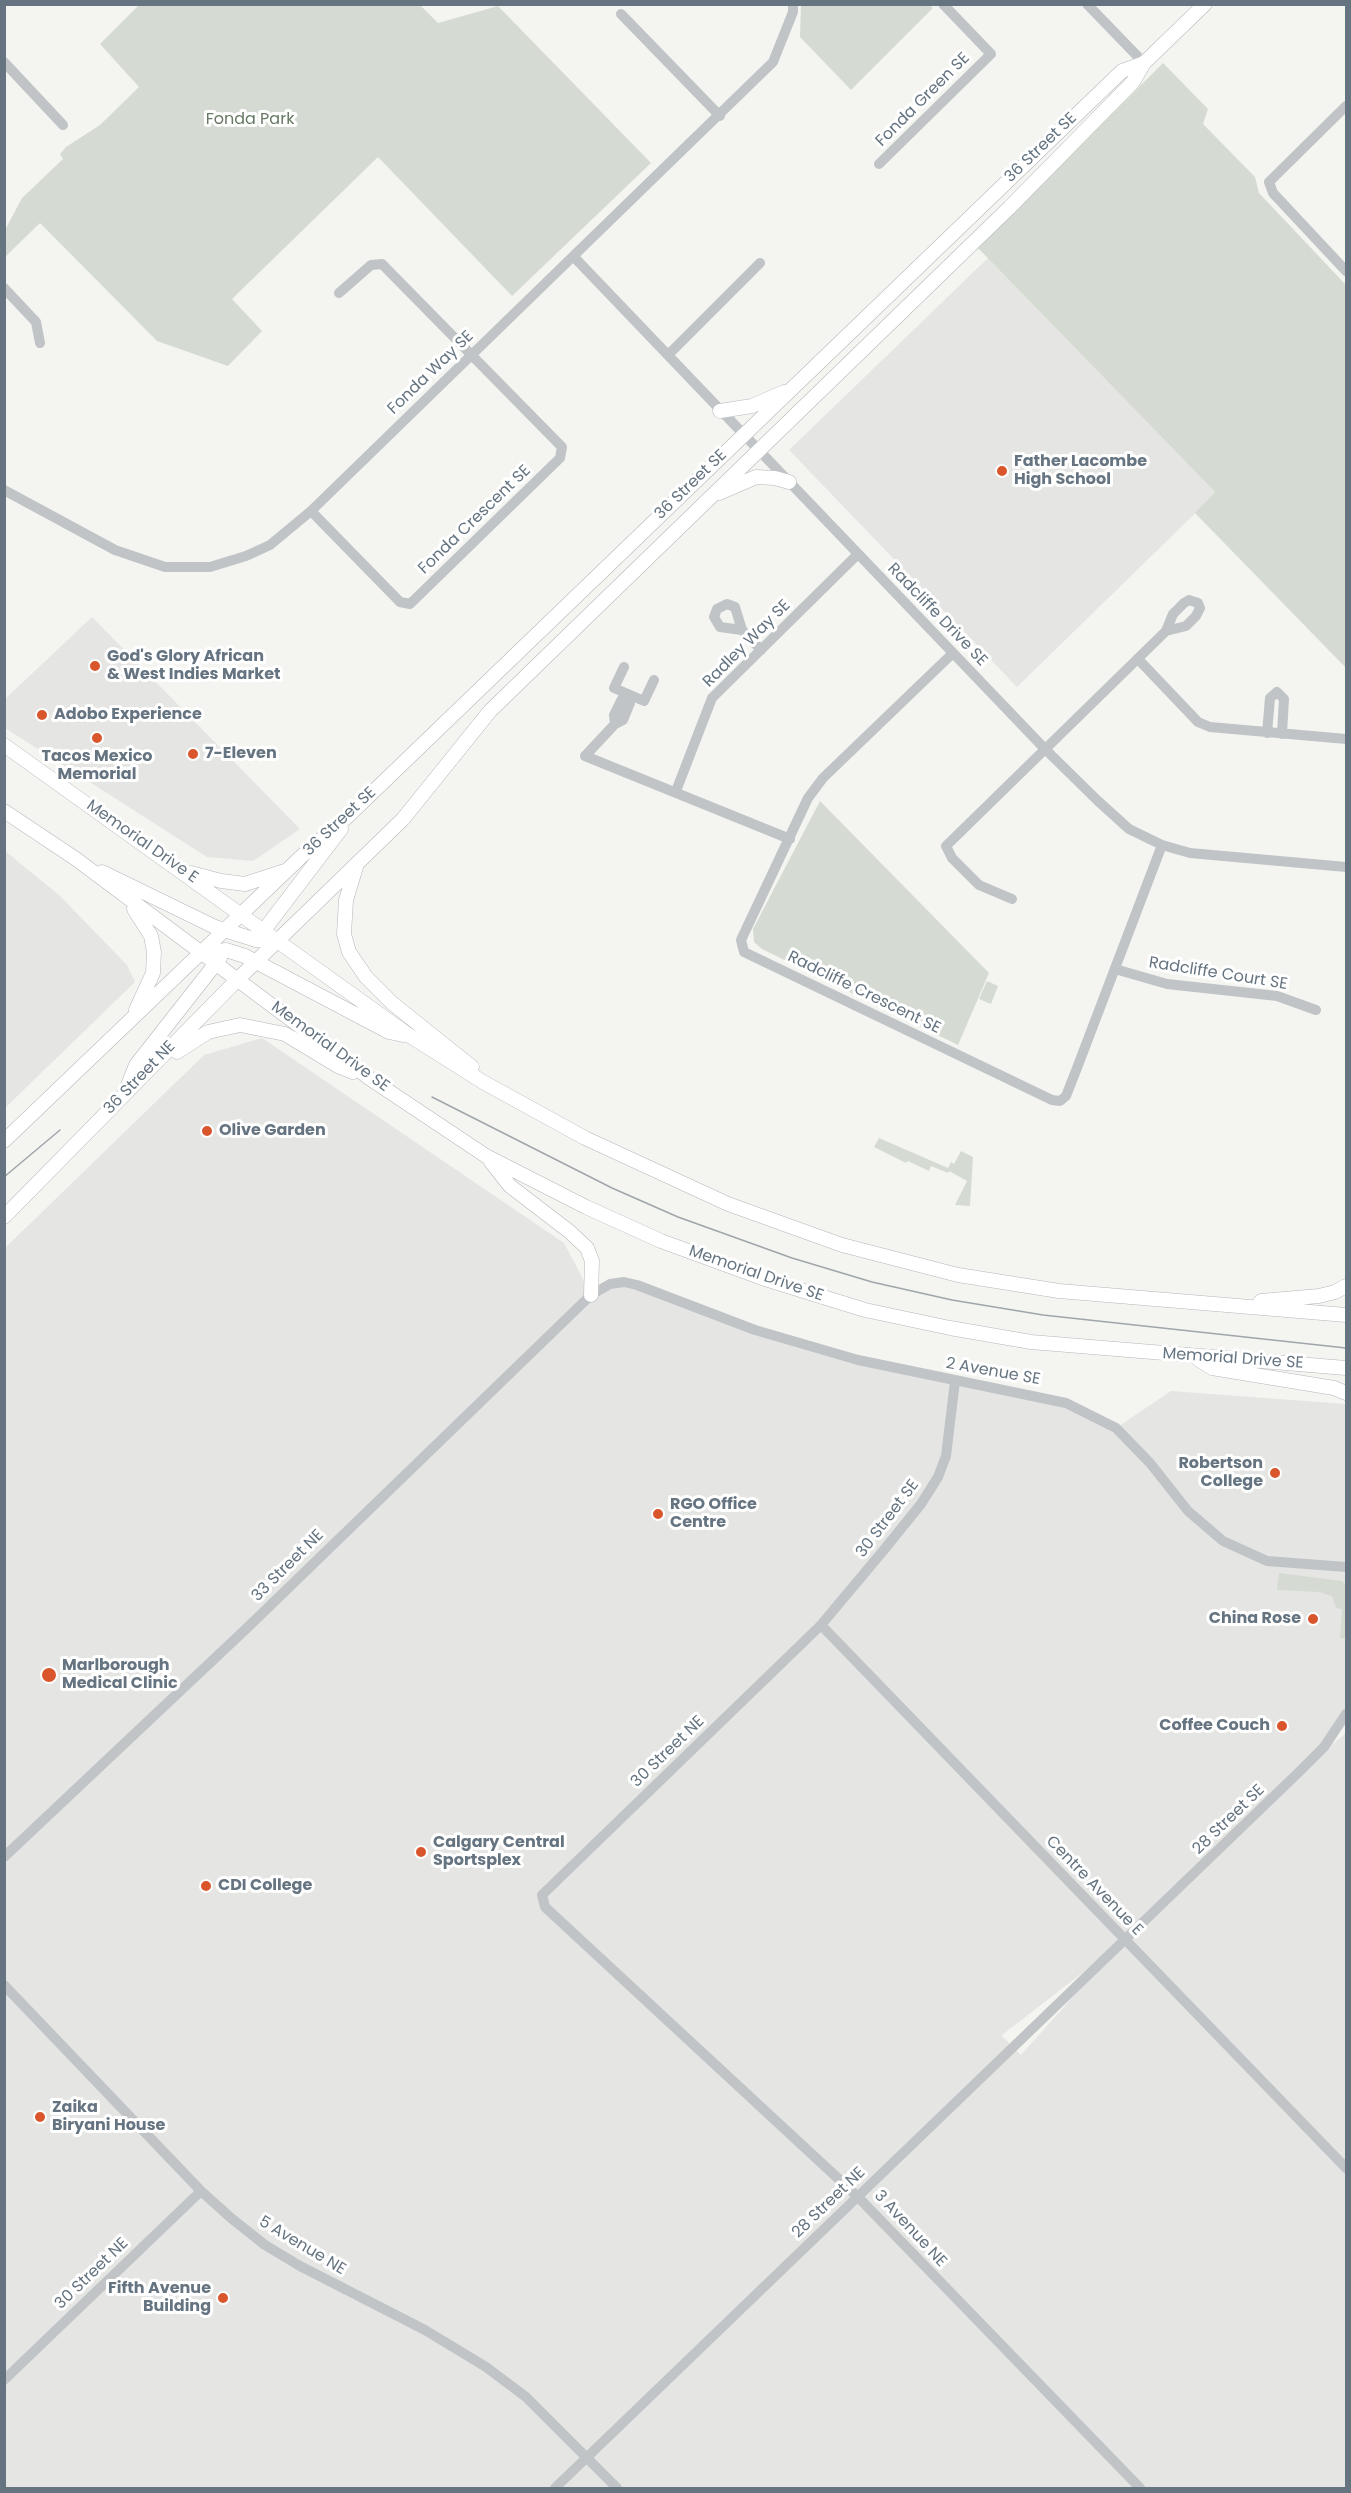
<!DOCTYPE html>
<html>
<head>
<meta charset="utf-8">
<style>
  body { margin:0 }
  #map { position:relative; width:1351px; height:2493px; overflow:hidden; background:#f4f5f1; font-family:Poppins,sans-serif }
  canvas { display:block }
  .frame { position:absolute; inset:0; border:6px solid #657480; pointer-events:none }
</style>
</head>
<body>
<div id="map">
<canvas width="1351" height="2493"></canvas>
<div class="frame"></div>
</div>
<script>
const context = document.querySelector('canvas').getContext('2d');
context.lineJoin = 'round';
function fill(path, color) { context.fillStyle = color; context.fill(path, 'evenodd'); }
const poly = rows => new Path2D(rows.map(r => 'M' + r).join(''));
function stroke(path, color, width, dash) { context.strokeStyle = color; context.lineWidth = width; context.lineCap = dash ? 'butt' : 'round'; context.setLineDash(dash || []); context.stroke(path); }
function label(font, color, halo, rows, align = 'center') {
  context.font = font + ' Poppins,sans-serif'; context.lineWidth = 6; context.setLineDash([]); context.textBaseline = 'middle'; context.strokeStyle = halo; context.fillStyle = color; for (const [text, x, y, turn = 0] of rows) {
    context.save(); context.translate(x, y); context.rotate((+turn || 0) * Math.PI / 180); context.textAlign = isNaN(turn) ? turn : align; if (halo) context.strokeText(text, 0, 0); context.fillText(text, 0, 0); context.restore();
  }
}
fill(poly([
  [988,258,1216,493,1017,687,789,450],
  [92,617,300,829,253,861,207,857,5,728,5,699],
  [5,851,59,895,127,965,135,982,5,1108],
  [262,1038,564,1243,591,1294,617,1282,822,1350,1043,1396,1116,1428,1171,1391,1346,1404,1346,1714,1313,1760,1346,1733,1346,2488,5,2488,5,1248,204,1055],
  [1121,1943,1021,2055,1002,2036,1002,2035]
]), '#e5e6e4');
fill(poly([
  [139,5,420,5,438,23,498,6,651,163,512,296,378,157,232,299,262,331,228,366,157,341,40,223,5,257,5,230,22,198,63,159,60,154,66,147,100,125,139,87,100,44],
  [929,5,933,8,851,90,800,37,801,5],
  [1163,63,1208,109,1203,124,1255,177,1259,193,1346,285,1346,668,1195,513,1215,492,978,248],
  [820,801,989,973,958,1045,762,949,754,942,753,929],
  [987,981,998,986,991,1004,979,999],
  [879,1138,948,1168,951,1162,954,1164,961,1151,973,1157,970,1206,955,1205,967,1181,949,1171,948,1173,931,1166,929,1171,908,1161,906,1163,874,1147],
  [1279,1573,1342,1581,1346,1586,1346,1638,1340,1638,1342,1609,1336,1608,1332,1596,1319,1592,1277,1590]
]), '#d5dbd2');
const major = poly([
  [720,411,752,406,784,392],
  [719,493,756,477,775,478,789,482],
  [4,745,410,1036,483,1082,585,1138,728,1204,842,1245,958,1275,1059,1291,1346,1315],
  [4,811,76,859,369,1078,486,1156,586,1207,661,1241,762,1278,865,1310,950,1328,1031,1342,1346,1368],
  [356,867,346,900,344,934,349,952,366,977,392,1003,472,1067],
  [102,872,215,927,256,940,277,942],
  [191,873,221,881,245,884,285,871],
  [134,909,151,936,154,952,153,973,136,1010],
  [258,938,341,829],
  [201,954,226,950,245,956,389,1032,403,1035],
  [177,1052,208,1032,240,1025,285,1034,338,1066,353,1072],
  [128,1085,136,1065,220,958],
  [4,1141,304,854,347,817,1122,71,1144,63],
  [491,1162,510,1186,570,1232,587,1248,592,1261,591,1295],
  [4,1217,238,979,403,819,490,711,1009,208,1133,82,1144,63,1205,4],
  [1261,1301,1319,1296,1335,1292,1346,1286],
  [1198,1359,1212,1368,1334,1388,1346,1393]
]);
stroke(major, '#b3b7ba', 15);
stroke(poly([
  [1087,4,1144,63],
  [621,14,720,116],
  [4,62,63,125],
  [1346,106,1269,182,1273,193,1346,271],
  [879,164,991,54,943,4],
  [574,257,1044,748,1098,801,1129,829,1162,845,1190,853,1346,867],
  [4,288,36,322,40,343],
  [669,354,760,263],
  [4,490,115,550,165,567,210,567,246,556,270,545,311,511,773,62,793,12,793,4],
  [311,511,400,602,410,604,560,458,562,447,382,264,371,265,339,293],
  [742,630,720,627,714,617,717,609,727,604,735,607,742,630,761,650],
  [953,653,823,778,808,798,741,940,744,952,1052,1100,1060,1101,1066,1096,1077,1068,1162,845],
  [1138,659,1198,722,1210,727,1346,739],
  [624,667,614,688,628,694,644,701,654,680],
  [626,697,630,703,623,720,615,724,585,756,790,839],
  [615,724,614,715,622,699,628,694],
  [1267,733,1270,698,1277,692,1284,699,1282,734],
  [676,791,712,698,858,554],
  [1012,899,979,885,952,858,946,846,1166,631,1173,614,1184,603,1189,600,1198,603,1200,608,1196,616,1186,626,1166,631],
  [1115,969,1167,984,1277,996,1316,1010],
  [955,1381,946,1456,938,1477,921,1504,883,1551,821,1625,542,1895,545,1907,857,2196,1140,2488],
  [821,1625,1346,2168],
  [4,1857,248,1627,591,1295,610,1284,624,1282,637,1285,755,1330,858,1360,1066,1403,1116,1428,1150,1463,1188,1511,1223,1541,1267,1561,1346,1567],
  [4,1985,201,2191,231,2218,265,2245,300,2266,425,2330,486,2367,526,2397,617,2488],
  [4,2380,201,2191],
  [555,2488,1299,1772,1324,1747,1346,1714]
]), '#c0c4c7', 10);
stroke(major, '#fff', 14);
stroke(poly([
  [432,1097,612,1188,678,1217,792,1258,872,1282,952,1300,1043,1315,1346,1348],
  [4,1177,60,1130]
]), '#9fa5aa', 1.5);
for (const [x, y, r, color] of [
  [1002,471,6,"#d9562d"],
  [95,666,6,"#d9562d"],
  [42,715,6,"#d9562d"],
  [97,738,6,"#d9562d"],
  [193,754,6,"#d9562d"],
  [207,1131,6,"#d9562d"],
  [1275,1473,6,"#d9562d"],
  [658,1514,6,"#d9562d"],
  [1313,1619,6,"#d9562d"],
  [49,1675,8,"#d9562d"],
  [1282,1726,6,"#d9562d"],
  [421,1852,6,"#d9562d"],
  [206,1886,6,"#d9562d"],
  [40,2117,6,"#d9562d"],
  [223,2298,6,"#d9562d"]
]) { const dot = new Path2D(); dot.arc(x, y, r, 0, 2 * Math.PI); context.fillStyle = color; context.fill(dot); stroke(dot, '#fff', 2); }
label('16px', '#657480', '#fff', [
  ["Fonda Green SE",923,100,-45],
  ["36 Street SE",1041,148,-44],
  ["Fonda Way SE",431,373,-44],
  ["36 Street SE",691,485,-44],
  ["Fonda Crescent SE",475,520,-44],
  ["Radcliffe Drive SE",937,615,46],
  ["Radley Way SE",747,644,-45],
  ["36 Street SE",340,822,-43],
  ["Memorial Drive E",142,842,35],
  ["Radcliffe Court SE",1218,974,9],
  ["Radcliffe Crescent SE",864,993,26],
  ["Memorial Drive SE",330,1047,36],
  ["36 Street NE",140,1078,-46],
  ["Memorial Drive SE",756,1274,19],
  ["Memorial Drive SE",1233,1359,4],
  ["2 Avenue SE",993,1372,10],
  ["30 Street SE",888,1519,-53],
  ["33 Street NE",288,1566,-45],
  ["30 Street NE",668,1752,-44],
  ["28 Street SE",1229,1820,-44],
  ["Centre Avenue E",1094,1886,46],
  ["28 Street NE",829,2203,-44],
  ["3 Avenue NE",910,2229,47],
  ["5 Avenue NE",302,2246,31],
  ["30 Street NE",92,2274,-44]
]);
label('16px', '#677864', '#fff', [
  ["Fonda Park",250,120]
]);
label('bold 16px', '#657480', '#fff', [
  ["Father Lacombe",1014,462],
  ["High School",1014,480],
  ["God's Glory African",107,657],
  ["& West Indies Market",107,675],
  ["Adobo Experience",54,715],
  ["7-Eleven",205,754],
  ["Tacos Mexico",97,757,"center"],
  ["Memorial",97,775,"center"],
  ["Olive Garden",219,1131],
  ["Robertson",1263,1464,"right"],
  ["College",1263,1482,"right"],
  ["RGO Office",670,1505],
  ["Centre",670,1523],
  ["China Rose",1301,1619,"right"],
  ["Marlborough",62,1666],
  ["Medical Clinic",62,1684],
  ["Coffee Couch",1270,1726,"right"],
  ["Calgary Central",433,1843],
  ["Sportsplex",433,1861],
  ["CDI College",218,1886],
  ["Zaika",52,2108],
  ["Biryani House",52,2126],
  ["Fifth Avenue",211,2289,"right"],
  ["Building",211,2307,"right"]
], 'left');
</script>
</body>
</html>
